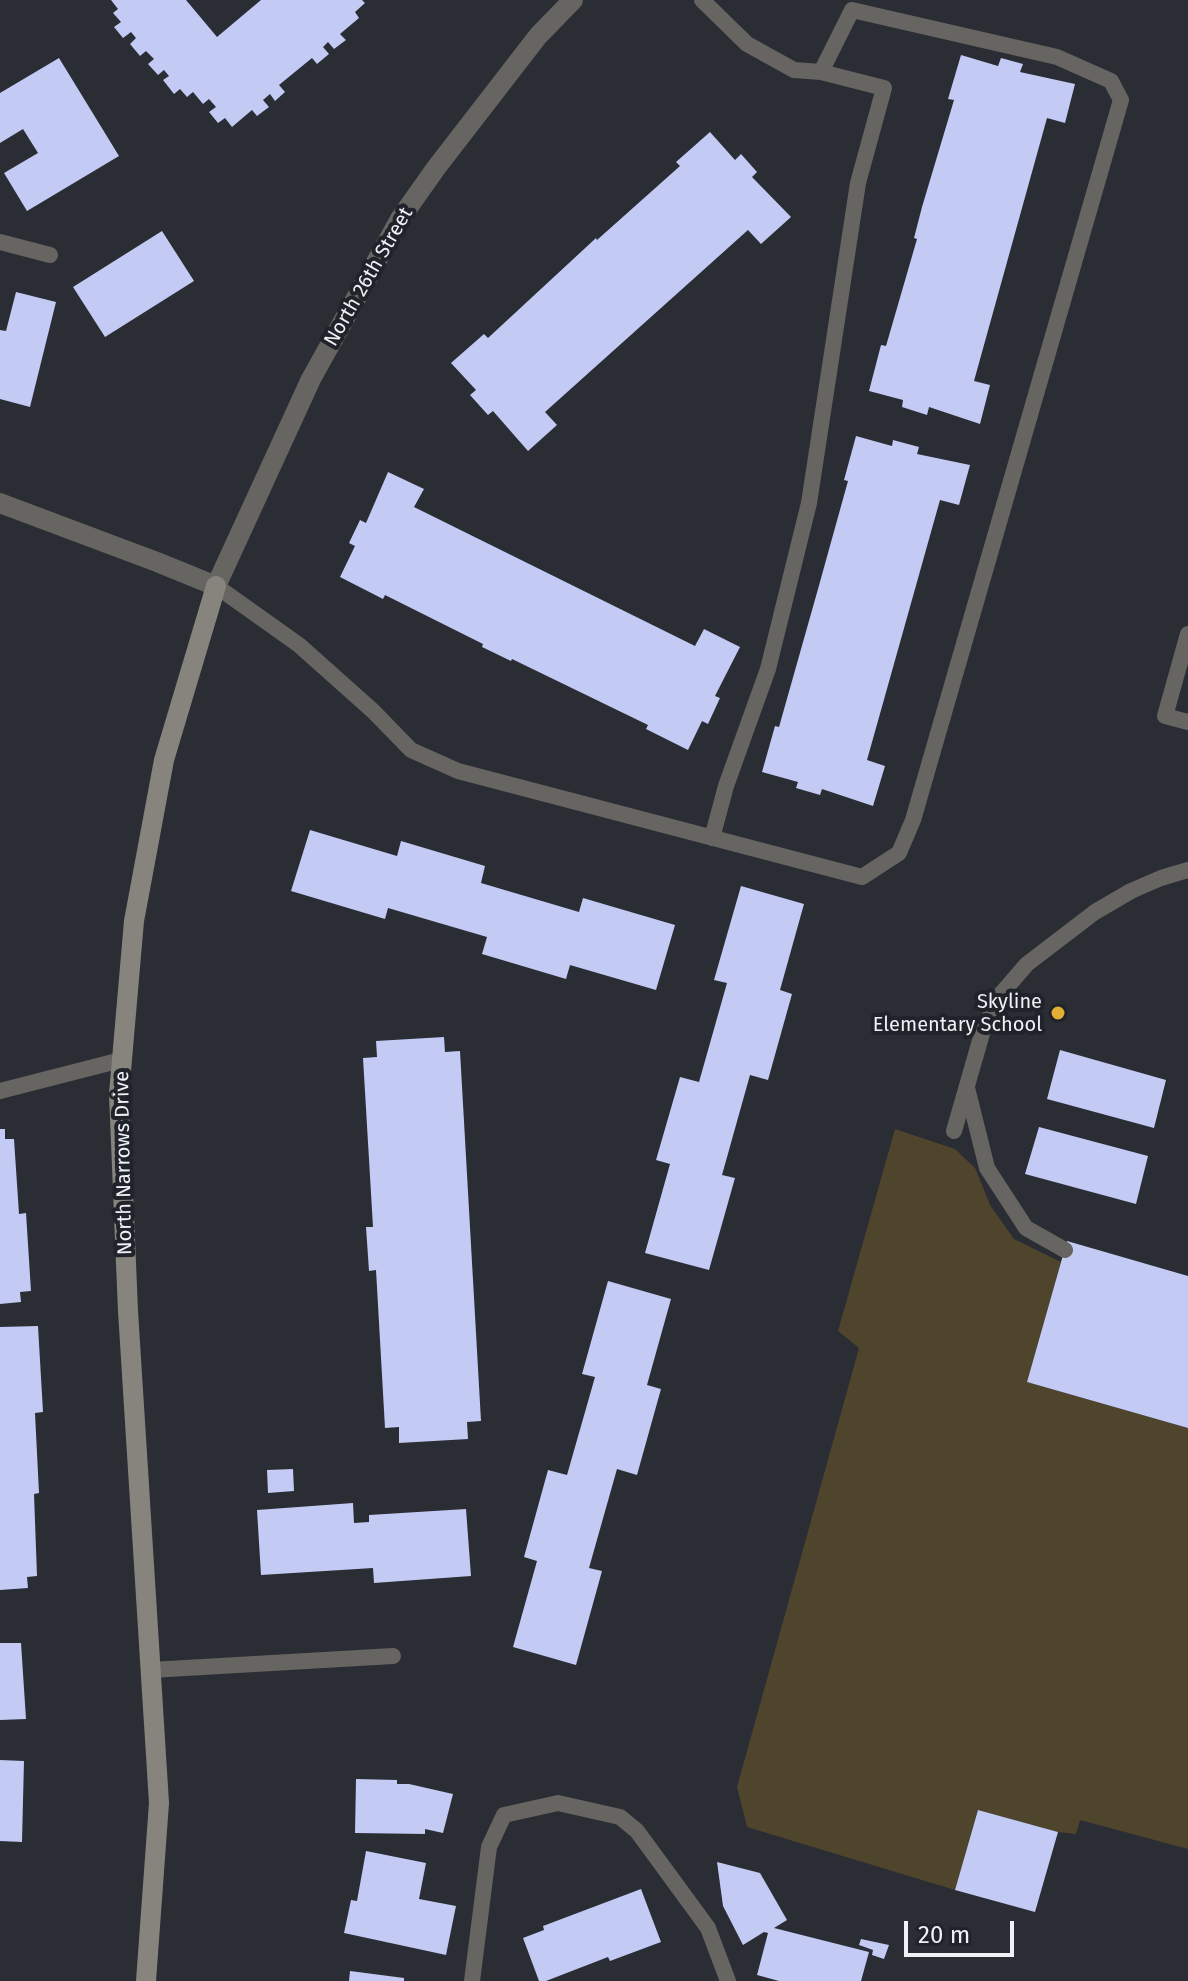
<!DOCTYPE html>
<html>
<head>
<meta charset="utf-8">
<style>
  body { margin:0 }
  #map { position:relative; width:1188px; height:1981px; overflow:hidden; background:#2b2d35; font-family:"Fira Sans",sans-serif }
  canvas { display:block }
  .scale { position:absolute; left:904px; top:1921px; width:110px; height:36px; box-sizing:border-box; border:4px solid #f0f1f7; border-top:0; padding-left:10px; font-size:24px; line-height:28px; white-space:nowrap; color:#f0f1f7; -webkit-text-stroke:6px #21232b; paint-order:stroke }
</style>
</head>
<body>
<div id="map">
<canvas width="1188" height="1981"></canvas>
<div class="scale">20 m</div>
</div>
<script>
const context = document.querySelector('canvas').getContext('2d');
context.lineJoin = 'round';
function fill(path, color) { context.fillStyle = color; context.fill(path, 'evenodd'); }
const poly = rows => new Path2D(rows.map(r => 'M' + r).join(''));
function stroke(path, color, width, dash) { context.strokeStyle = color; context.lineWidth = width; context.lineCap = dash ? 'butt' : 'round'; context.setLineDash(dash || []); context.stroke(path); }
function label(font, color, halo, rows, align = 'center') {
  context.font = font + ' "Fira Sans",sans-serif'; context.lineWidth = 8; context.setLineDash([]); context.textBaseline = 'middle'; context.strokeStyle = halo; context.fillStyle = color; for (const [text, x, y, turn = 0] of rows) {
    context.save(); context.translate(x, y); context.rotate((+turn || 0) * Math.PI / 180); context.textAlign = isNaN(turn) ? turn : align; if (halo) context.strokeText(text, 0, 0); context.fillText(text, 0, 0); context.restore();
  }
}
fill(poly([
  [895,1129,955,1149,975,1168,990,1205,1014,1239,1061,1262,1027,1382,1188,1428,1188,1849,1080,1820,1076,1834,1058,1832,978,1810,955,1890,747,1827,737,1787,859,1348,838,1331]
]), '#4f442c');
fill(poly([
  [111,0,186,0,217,37,261,0,362,0,365,3,355,12,359,18,340,34,346,40,334,49,328,42,323,47,329,54,317,64,312,58,279,85,285,92,275,101,270,94,263,100,269,107,257,116,252,110,232,127,225,118,218,123,209,112,216,107,209,99,203,104,193,92,187,97,180,89,174,94,163,80,169,76,164,70,158,75,148,64,154,59,146,51,140,56,130,44,136,38,131,32,123,38,114,27,121,22,113,13,118,9],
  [961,55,998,66,1001,58,1023,64,1020,72,1075,84,1065,123,1047,118,974,381,990,385,980,424,929,407,927,415,902,407,903,400,869,391,881,345,886,346,917,239,914,238,922,207,954,100,948,99],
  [59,58,119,156,27,211,4,173,38,153,23,129,0,143,0,93],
  [710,132,735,160,741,154,757,172,752,177,791,217,761,244,748,230,545,412,557,425,528,451,493,411,488,415,470,395,476,390,451,363,484,334,488,338,596,238,597,240,680,166,676,162],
  [162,231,194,281,105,337,73,287],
  [16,292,56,302,30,407,0,399,0,330,6,331],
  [856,436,892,446,893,440,919,447,917,454,970,465,959,505,940,500,867,760,885,766,873,806,822,789,820,795,796,788,798,782,762,772,775,726,779,727,818,589,848,481,844,480],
  [388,472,424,489,414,507,695,646,704,629,740,647,715,696,720,698,708,724,702,721,688,750,646,729,648,725,512,659,511,661,482,647,483,644,385,595,383,599,340,577,355,546,349,543,360,520,366,523],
  [310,830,397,856,401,841,485,866,481,883,579,912,583,898,675,925,656,990,570,965,566,979,482,954,487,937,388,908,385,919,291,891],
  [741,886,804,904,780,990,792,994,768,1080,750,1075,722,1175,735,1178,709,1270,645,1253,670,1164,656,1160,680,1077,699,1082,727,983,714,980],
  [444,1037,445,1052,460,1051,481,1421,467,1422,468,1439,399,1443,399,1427,385,1428,376,1270,369,1271,366,1227,373,1227,363,1058,377,1057,376,1041],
  [1060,1050,1166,1080,1154,1128,1047,1099],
  [1039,1127,1148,1156,1136,1204,1025,1174],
  [0,1129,5,1129,5,1139,14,1139,19,1214,26,1213,31,1291,20,1292,21,1302,0,1304],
  [1067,1241,1188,1276,1188,1428,1027,1382],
  [608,1281,671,1299,647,1385,661,1389,637,1475,617,1469,589,1568,602,1571,576,1665,513,1647,537,1561,524,1557,548,1470,567,1475,595,1377,582,1374],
  [38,1326,43,1412,35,1413,39,1493,34,1494,37,1576,27,1577,28,1588,0,1590,0,1327],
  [293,1469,294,1491,268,1493,267,1470],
  [353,1503,354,1523,369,1522,369,1515,466,1509,471,1576,374,1583,373,1568,261,1575,257,1510],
  [0,1643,21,1643,26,1719,0,1720],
  [0,1760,24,1761,22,1842,0,1841],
  [356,1779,397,1780,397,1784,409,1784,453,1794,443,1833,425,1829,425,1834,355,1833],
  [978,1810,1058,1832,1035,1912,955,1890],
  [366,1851,426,1863,419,1899,456,1906,446,1955,344,1933,351,1900,357,1901],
  [717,1862,760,1873,787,1920,774,1928,869,1952,861,1981,779,1981,757,1975,768,1933,764,1932,743,1945,723,1906],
  [641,1889,661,1942,610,1961,608,1957,546,1981,539,1981,523,1938,544,1930,543,1926],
  [861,1939,889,1945,884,1959,872,1955,873,1950,859,1945],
  [350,1971,404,1978,404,1981,349,1981]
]), '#c3caf4');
stroke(poly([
  [702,0,747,44,794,70,821,72,884,88,858,183,809,503,768,669,726,786,712,838],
  [0,242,50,255],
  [216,586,299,645,373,711,411,750,458,771,862,877,899,853,913,820,1121,100,1111,81,1057,57,852,10,821,72],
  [1188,634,1165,716,1188,722],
  [967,1088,987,1168,1026,1228,1065,1250],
  [0,1091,121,1060],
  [954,1131,983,1030,1001,994,1027,964,1095,912,1131,891,1161,878,1188,870],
  [151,1670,393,1656],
  [472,1981,489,1847,504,1815,558,1803,620,1817,637,1831,708,1928,728,1981]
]), '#676561', 16);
stroke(poly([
  [0,503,157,562,216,586,311,379,400,219,436,168,538,36,573,0]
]), '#676561', 20);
stroke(poly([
  [146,1981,159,1803,128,1311,119,1094,134,921,164,760,216,586]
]), '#87847d', 20);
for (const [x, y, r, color] of [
  [1058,1013,8,"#e1af34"]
]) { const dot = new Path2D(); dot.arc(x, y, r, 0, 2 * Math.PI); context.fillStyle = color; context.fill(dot); stroke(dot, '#21232b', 3); }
label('20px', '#f0f1f7', '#21232b', [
  ["North 26th Street",369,277,-60],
  ["North Narrows Drive",124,1163,-91]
]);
label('20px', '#f0f1f7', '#21232b', [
  ["Skyline",1042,1002],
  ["Elementary School",1042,1025]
], 'right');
</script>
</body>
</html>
